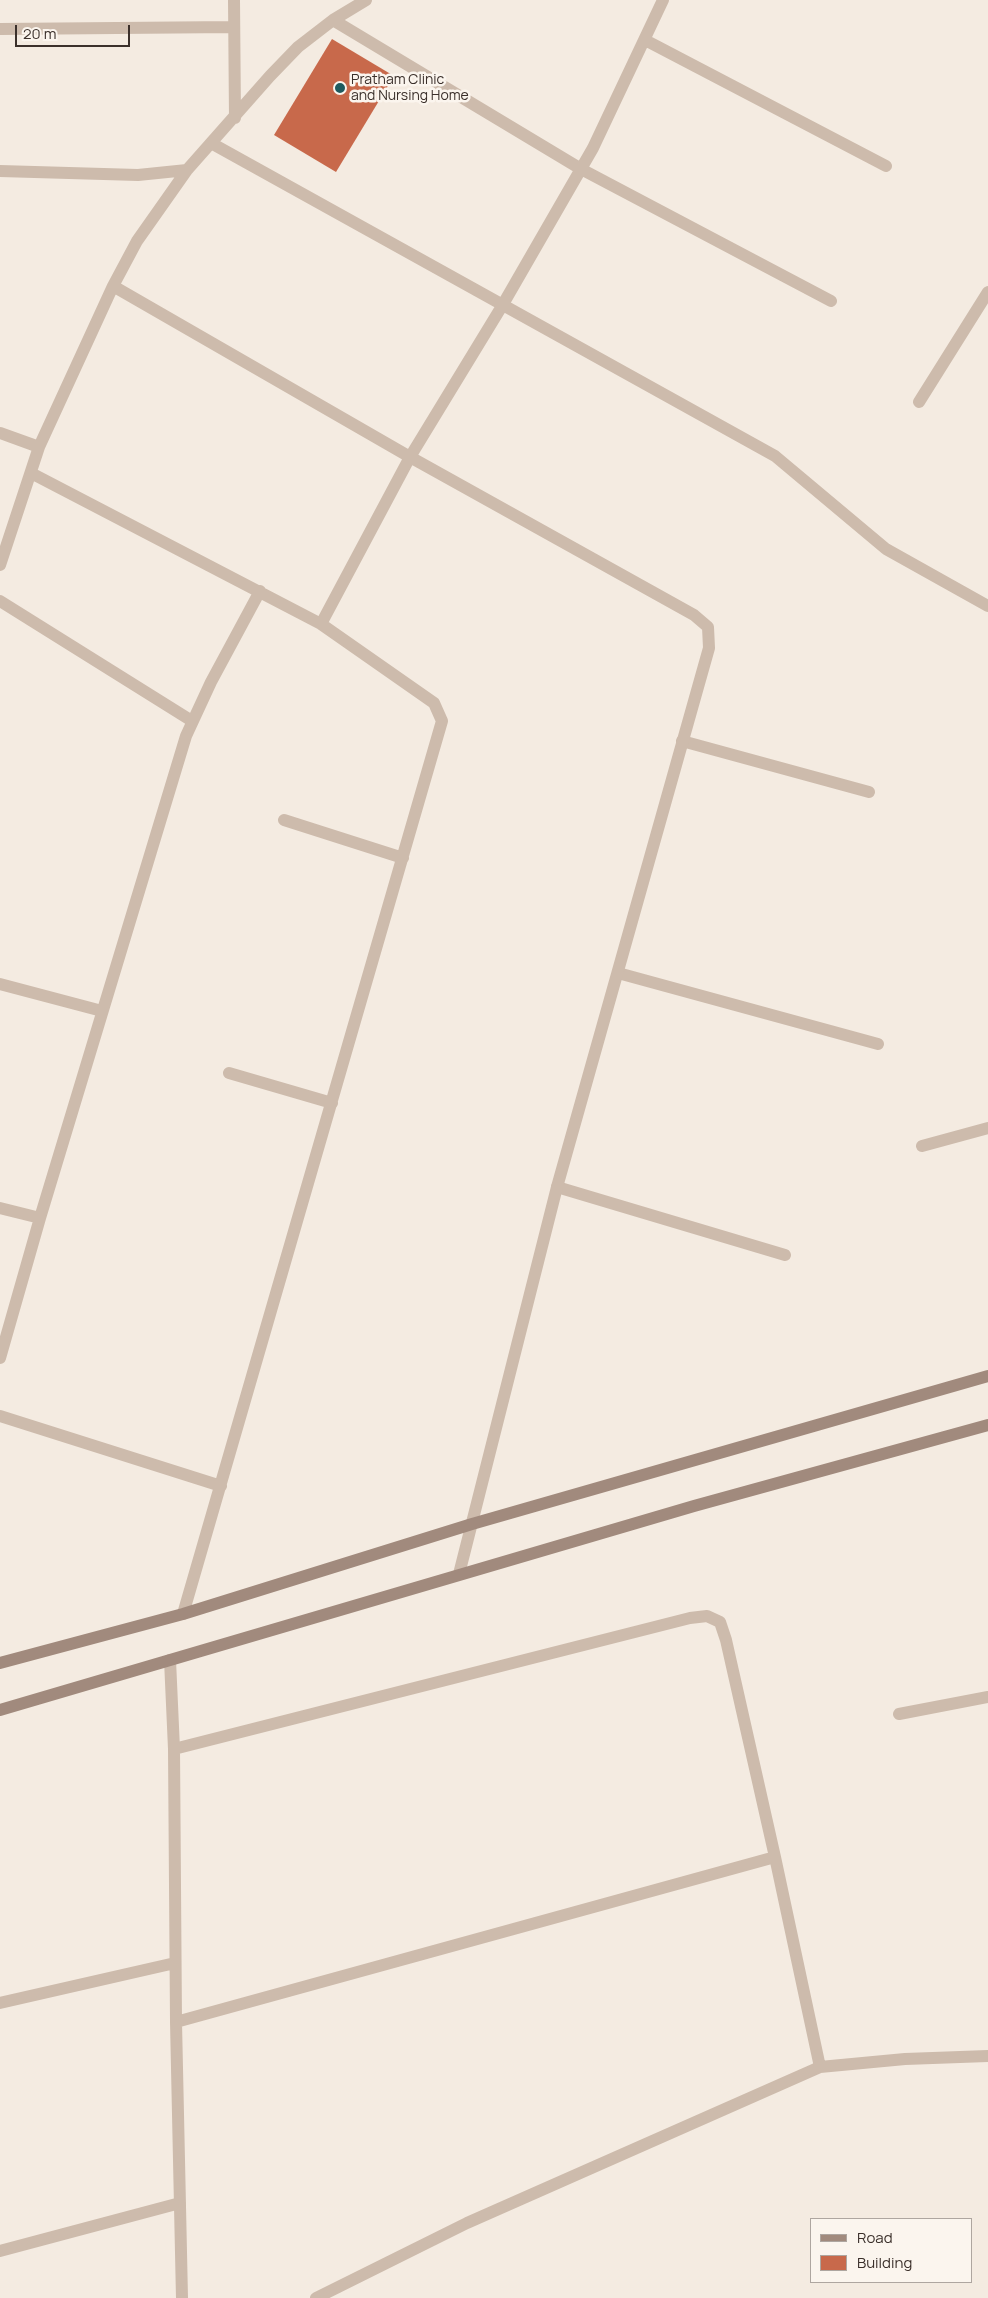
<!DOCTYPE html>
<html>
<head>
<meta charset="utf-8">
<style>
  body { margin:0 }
  #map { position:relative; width:988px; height:2298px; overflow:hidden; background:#f4ebe1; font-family:Manrope,sans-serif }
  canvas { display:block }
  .legend { position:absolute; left:810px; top:2218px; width:162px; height:65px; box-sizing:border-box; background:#fbf5ee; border:1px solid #aea6a0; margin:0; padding:6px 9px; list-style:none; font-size:15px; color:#3b302b }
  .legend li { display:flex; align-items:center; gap:10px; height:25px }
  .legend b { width:25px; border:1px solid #aea6a0 }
  .scale { position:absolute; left:15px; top:25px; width:115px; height:22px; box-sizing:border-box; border:2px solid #3b302b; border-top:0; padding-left:6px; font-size:15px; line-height:18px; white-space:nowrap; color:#3b302b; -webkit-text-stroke:4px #fbf5ee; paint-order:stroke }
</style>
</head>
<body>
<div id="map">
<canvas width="988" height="2298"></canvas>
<ul class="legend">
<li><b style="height:6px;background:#a18a7d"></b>Road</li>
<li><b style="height:14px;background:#c8694b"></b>Building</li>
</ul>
<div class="scale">20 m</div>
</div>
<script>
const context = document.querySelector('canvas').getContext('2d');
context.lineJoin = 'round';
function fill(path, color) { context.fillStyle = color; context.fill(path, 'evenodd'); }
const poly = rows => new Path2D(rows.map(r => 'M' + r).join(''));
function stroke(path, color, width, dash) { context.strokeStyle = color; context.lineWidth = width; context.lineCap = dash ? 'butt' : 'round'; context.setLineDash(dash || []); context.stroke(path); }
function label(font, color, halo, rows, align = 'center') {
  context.font = font + ' Manrope,sans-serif'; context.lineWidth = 5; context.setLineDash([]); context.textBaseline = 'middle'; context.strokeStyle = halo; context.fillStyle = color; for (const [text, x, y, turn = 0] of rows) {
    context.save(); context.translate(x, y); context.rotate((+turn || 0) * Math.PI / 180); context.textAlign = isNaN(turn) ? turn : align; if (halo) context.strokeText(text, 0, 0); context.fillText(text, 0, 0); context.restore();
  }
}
fill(poly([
  [332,39,394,76,336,172,274,135]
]), '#c8694b');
stroke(poly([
  [682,741,869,792],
  [618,973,878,1044],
  [922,1146,988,1128],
  [557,1187,785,1255]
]), '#cdbbac', 12);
stroke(poly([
  [234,0,235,118],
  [333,20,581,169,831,301],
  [0,29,234,27],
  [645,40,886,166],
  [211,143,775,456,886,549,988,606],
  [0,171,138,175,187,170],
  [113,286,410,457,694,615,708,627,709,648,557,1187,459,1574],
  [919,402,988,292],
  [0,433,39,447],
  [31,473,321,624,434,703,442,721,183,1614],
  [0,565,39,447,113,286,137,241,187,170,270,76,298,47,333,20,366,0],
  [0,601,192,721],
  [321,624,410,457,502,306,593,148,663,0],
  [284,820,403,858],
  [0,984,102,1011],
  [229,1073,332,1103],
  [0,1208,40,1218],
  [0,1358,40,1218,186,736,211,682,260,591],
  [0,1416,221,1486],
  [170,1660,174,1749,176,2022,182,2298],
  [899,1714,988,1697],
  [174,1749,690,1618,707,1616,720,1622,726,1640,775,1857,820,2067],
  [0,2003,175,1963],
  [176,2022,775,1857],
  [0,2251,180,2203],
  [316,2298,467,2223,820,2067,905,2059,988,2056]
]), '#cdbbac', 12);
stroke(poly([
  [0,1663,183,1614,472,1524,988,1376],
  [0,1710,694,1506,988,1425]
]), '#a18a7d', 12);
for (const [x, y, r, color] of [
  [340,88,6,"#1f5a5e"]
]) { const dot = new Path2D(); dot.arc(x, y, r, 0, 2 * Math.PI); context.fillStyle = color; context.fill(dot); stroke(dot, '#fbf5ee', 2); }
label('14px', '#3b302b', '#fbf5ee', [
  ["Pratham Clinic",351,80],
  ["and Nursing Home",351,96]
], 'left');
</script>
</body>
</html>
